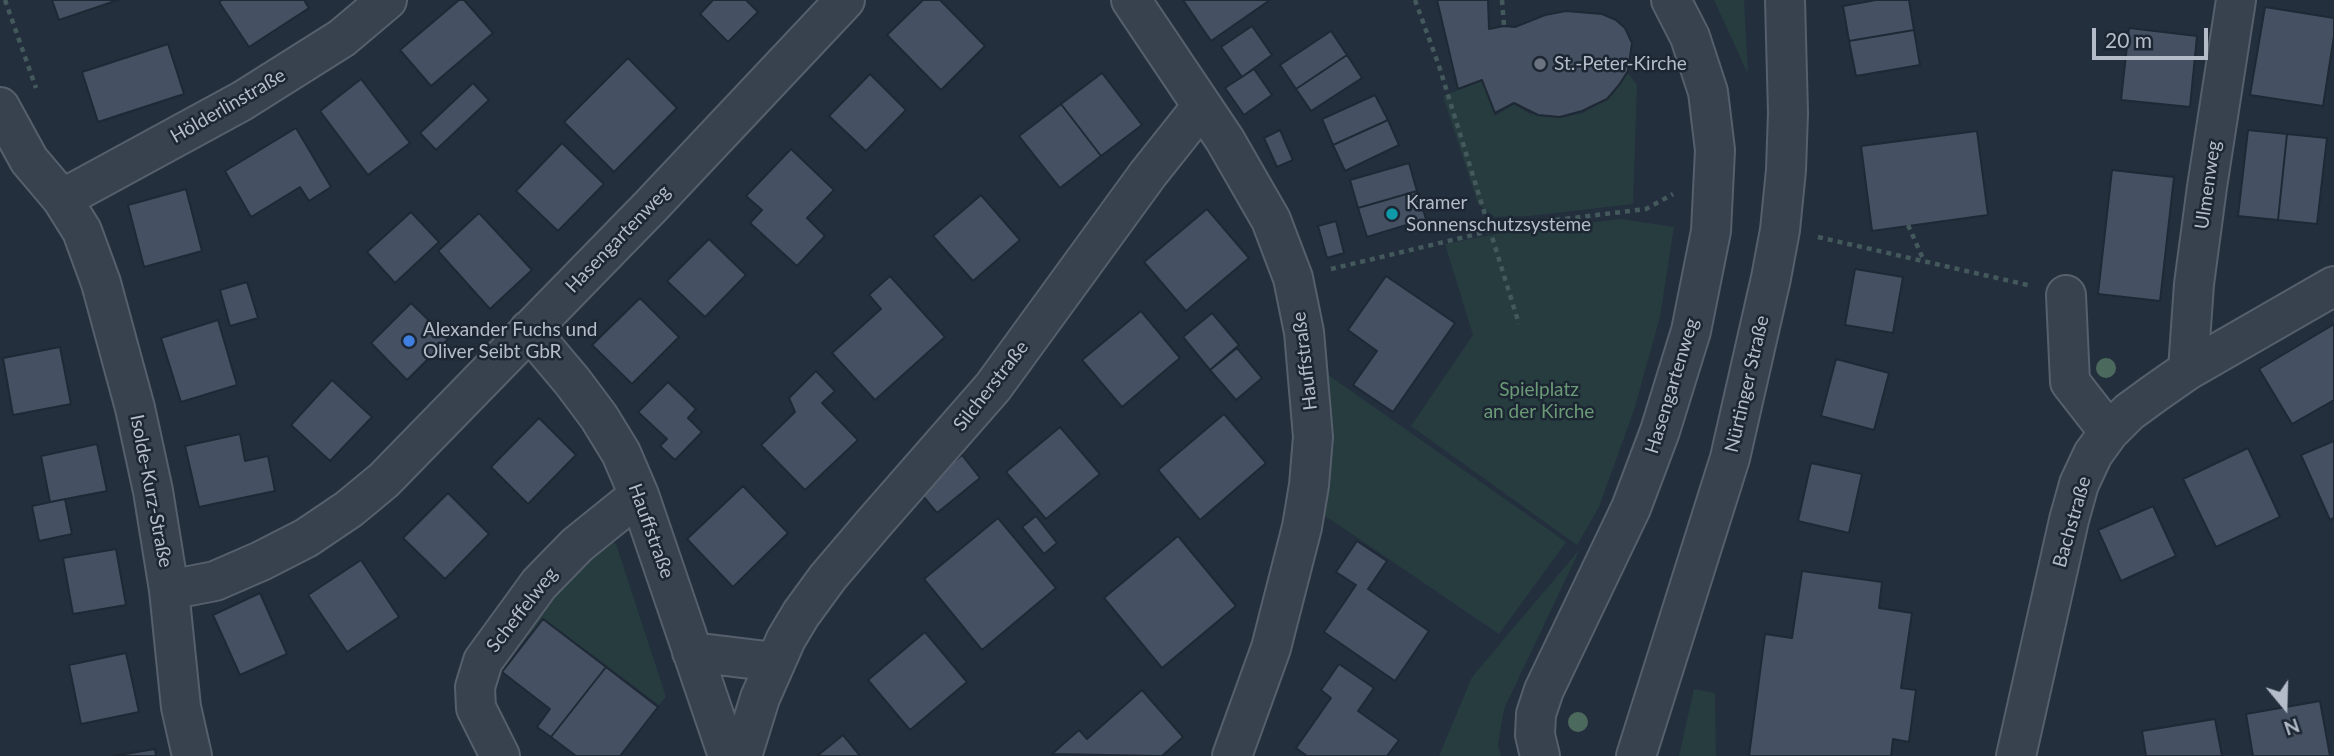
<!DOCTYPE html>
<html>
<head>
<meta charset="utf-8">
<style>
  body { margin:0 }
  #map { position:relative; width:2334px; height:756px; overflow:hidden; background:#242f3e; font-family:Lato,sans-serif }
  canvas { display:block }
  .north { position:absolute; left:2250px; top:672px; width:70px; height:70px; -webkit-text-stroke:5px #1d2633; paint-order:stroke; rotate:161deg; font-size:19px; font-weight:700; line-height:28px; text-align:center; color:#b4bcc9 }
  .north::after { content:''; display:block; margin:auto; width:24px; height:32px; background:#b4bcc9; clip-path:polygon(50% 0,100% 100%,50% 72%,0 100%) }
  .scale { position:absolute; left:2092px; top:28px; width:116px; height:32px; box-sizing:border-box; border:4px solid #b4bcc9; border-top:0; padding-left:9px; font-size:21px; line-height:24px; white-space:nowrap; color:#b4bcc9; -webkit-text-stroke:5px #1d2633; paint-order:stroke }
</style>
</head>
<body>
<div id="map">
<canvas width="2334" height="756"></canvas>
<div class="north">N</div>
<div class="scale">20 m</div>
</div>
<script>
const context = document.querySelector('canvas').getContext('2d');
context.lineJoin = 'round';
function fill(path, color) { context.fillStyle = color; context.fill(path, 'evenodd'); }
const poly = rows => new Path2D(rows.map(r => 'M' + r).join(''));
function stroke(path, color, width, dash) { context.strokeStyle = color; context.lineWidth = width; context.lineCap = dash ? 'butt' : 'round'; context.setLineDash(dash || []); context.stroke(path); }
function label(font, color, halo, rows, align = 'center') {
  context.font = font + ' Lato,sans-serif'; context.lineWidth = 5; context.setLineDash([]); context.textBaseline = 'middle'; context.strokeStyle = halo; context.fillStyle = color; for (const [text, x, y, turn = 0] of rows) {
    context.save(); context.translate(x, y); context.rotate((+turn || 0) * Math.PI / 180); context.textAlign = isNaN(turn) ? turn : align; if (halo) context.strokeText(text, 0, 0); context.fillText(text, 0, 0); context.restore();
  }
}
fill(poly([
  [1714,0,1744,0,1748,74],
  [1628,73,1637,85,1633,204,1529,216,1495,217,1478,204,1443,96,1482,81,1495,116,1514,104,1528,113,1559,118,1582,113,1607,100],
  [1621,219,1674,227,1660,317,1634,410,1599,507,1577,545,1411,426,1473,335,1445,244,1506,232],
  [1327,374,1566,542,1499,634,1321,513,1330,420],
  [612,541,616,544,666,697,659,705,543,618,529,636,520,628,544,593],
  [1580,549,1504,709,1498,745,1501,756,1439,756,1472,677],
  [1694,689,1715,693,1716,756,1679,756]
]), '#263c3f');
const building = poly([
  [52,0,118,0,59,20,52,0],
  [222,0,304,0,309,8,249,47,219,2,222,0],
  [459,0,464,0,493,33,431,86,400,50,459,0],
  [713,0,746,0,758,12,728,42,700,14,713,0],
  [923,0,940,0,985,46,941,90,887,35,923,0],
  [1183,0,1270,0,1211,41,1183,0],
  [1437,0,1488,0,1489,29,1504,26,1515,27,1545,15,1566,11,1602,14,1616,20,1625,28,1632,43,1628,71,1619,85,1607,99,1582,111,1560,117,1538,115,1514,103,1495,113,1482,80,1458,89,1437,0],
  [1876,0,1909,0,1914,30,1849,41,1843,6,1876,0],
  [2265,7,2334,18,2334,36,2323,106,2250,95,2265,7],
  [1252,26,1272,55,1242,77,1221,47,1252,26],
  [2129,28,2197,36,2190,107,2121,100,2129,28],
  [1914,30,1920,65,1856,76,1849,41,1914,30],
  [1331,31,1347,55,1296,89,1280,65,1331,31],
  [168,44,184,94,98,122,82,72,168,44],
  [1347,55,1362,78,1311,111,1296,89,1347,55],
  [628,58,677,108,614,172,564,122,628,58],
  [1254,69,1272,95,1244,115,1225,88,1254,69],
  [1102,73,1142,125,1101,156,1061,104,1102,73],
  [870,74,906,110,866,151,829,116,870,74],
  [361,79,410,143,368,175,320,111,361,79],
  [473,83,489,100,436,150,420,133,473,83],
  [1375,95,1388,120,1333,145,1322,119,1375,95],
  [1061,104,1101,156,1060,188,1019,136,1061,104],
  [1388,120,1399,145,1345,171,1333,145,1388,120],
  [296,128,331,187,309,201,300,187,251,217,225,171,296,128],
  [1280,130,1293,160,1277,167,1264,138,1280,130],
  [2248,130,2287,134,2278,220,2238,216,2248,130],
  [1977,131,1988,215,1872,231,1861,146,1977,131],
  [2287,134,2327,138,2317,224,2278,220,2287,134],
  [562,143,604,184,558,231,516,191,562,143],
  [791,149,834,190,807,218,825,236,797,266,750,223,762,210,746,196,791,149],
  [1409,163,1417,191,1358,208,1350,180,1409,163],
  [2112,170,2174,177,2160,301,2098,294,2112,170],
  [186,189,202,251,144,267,128,205,186,189],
  [1417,191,1426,219,1367,237,1358,208,1417,191],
  [981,195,1020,240,973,281,933,236,981,195],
  [1207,209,1249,258,1186,311,1144,262,1207,209],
  [411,212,439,242,395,283,367,252,411,212],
  [479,213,532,270,490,309,438,251,479,213],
  [1336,221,1344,253,1327,258,1318,226,1336,221],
  [709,239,746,275,705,317,667,281,709,239],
  [1855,269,1903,277,1893,333,1845,325,1855,269],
  [890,276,945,337,875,400,832,353,881,309,869,295,890,276],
  [1386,276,1455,323,1393,412,1353,385,1377,351,1348,330,1386,276],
  [247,282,258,318,230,326,220,290,247,282],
  [640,298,679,337,632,384,592,345,640,298],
  [411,303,448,339,407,380,371,343,411,303],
  [1141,311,1180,358,1122,407,1082,360,1141,311],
  [1212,313,1239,345,1210,370,1183,337,1212,313],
  [218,320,237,385,181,402,161,338,218,320],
  [2334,324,2334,400,2292,424,2259,369,2334,324],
  [60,347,71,404,13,415,3,358,60,347],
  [1237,348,1262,378,1236,400,1210,370,1237,348],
  [1836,359,1889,373,1874,430,1821,416,1836,359],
  [816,371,835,391,822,403,858,440,805,490,761,445,795,412,789,398,816,371],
  [332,380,372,417,330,461,291,425,332,380],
  [668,382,696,409,688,418,702,432,675,460,660,446,667,439,638,412,668,382],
  [1224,414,1266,463,1200,520,1158,470,1224,414],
  [539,418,576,455,528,504,491,467,539,418],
  [1060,427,1100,474,1046,519,1006,472,1060,427],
  [240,434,245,461,268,456,275,491,199,507,185,446,240,434],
  [2334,441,2334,518,2330,520,2301,455,2334,441],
  [97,444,107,491,50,502,41,456,97,444],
  [2248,448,2280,517,2216,547,2183,479,2248,448],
  [962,455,980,478,937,513,918,490,962,455],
  [1811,463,1862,474,1849,533,1798,521,1811,463],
  [743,486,788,533,733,587,687,539,743,486],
  [448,493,489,534,445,579,403,538,448,493],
  [65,499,72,534,39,541,32,506,65,499],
  [2153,506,2176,556,2121,581,2098,530,2153,506],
  [1036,516,1057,543,1044,554,1022,527,1036,516],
  [998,518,1056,588,982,650,924,579,998,518],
  [1178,536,1236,606,1162,668,1104,598,1178,536],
  [1357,541,1387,561,1368,589,1429,631,1395,681,1324,632,1356,585,1336,572,1357,541],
  [116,549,126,605,73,614,63,558,116,549],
  [361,560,399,617,347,652,308,595,361,560],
  [1802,571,1882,582,1879,608,1912,613,1901,688,1916,690,1909,742,1893,739,1891,756,1749,756,1765,634,1792,638,1802,571],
  [260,593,287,654,240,675,213,615,260,593],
  [543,619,606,667,551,737,537,727,550,709,502,672,543,619],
  [925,632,967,682,910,730,868,680,925,632],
  [126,653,139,712,81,724,69,665,126,653],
  [1339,664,1374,688,1358,711,1399,740,1387,756,1307,756,1296,748,1331,698,1321,690,1339,664],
  [606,667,658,707,620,756,576,756,551,737,606,667],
  [1142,690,1183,737,1162,756,1052,754,1079,730,1087,739,1142,690],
  [2320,701,2330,756,2253,756,2246,714,2320,701],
  [2215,719,2222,756,2146,756,2142,731,2215,719],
  [843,735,860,756,817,756,843,735],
  [155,749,156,756,113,756,155,749]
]);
fill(building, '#455162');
stroke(building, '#1f2835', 2);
const minor = poly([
  [1131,0,1225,140,1271,220,1293,278,1304,332,1313,437,1309,485,1302,527,1271,648,1232,756],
  [0,107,29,160,62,199,82,231,101,283,135,408,153,491,169,590,181,707,192,756],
  [62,199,242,101,342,38,387,0],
  [2066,295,2070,382,2109,432],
  [529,330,572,381,599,417,621,453,639,495,728,756],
  [2188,370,2194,284,2207,187,2236,0],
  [169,590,215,581,261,561,306,538,349,509,384,480,651,206,845,0],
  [692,652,775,662],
  [500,756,476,708,475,687,483,661,539,584,577,545,639,495],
  [742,756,760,698,786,639,801,614,828,577,874,523,993,387,1148,174,1202,106],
  [1540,756,1535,735,1536,714,1544,690,1631,508,1660,431,1691,331,1711,231,1715,150,1708,92,1690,37,1671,0],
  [1636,756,1730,458,1771,278,1780,230,1786,170,1788,113,1785,0],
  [2016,756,2069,520,2079,484,2093,454,2109,432,2129,412,2155,393,2188,370,2334,286]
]);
stroke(minor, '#565f6c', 42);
stroke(poly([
  [5,0,36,88],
  [1415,0,1439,66,1519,324],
  [1502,0,1504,26],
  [1908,225,1924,261],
  [1818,237,2032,286],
  [1331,269,1515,225,1646,209,1673,194]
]), '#44595c', 4.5, [5, 5]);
stroke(minor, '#38414e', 38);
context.fillStyle = '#4b6a5d';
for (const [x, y] of [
  [2106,368],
  [1578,722]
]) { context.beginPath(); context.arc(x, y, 10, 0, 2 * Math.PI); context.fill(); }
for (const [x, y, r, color] of [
  [1540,64,7,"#6b7280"],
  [1392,214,7,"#0f9aa8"],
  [409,341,7,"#3f7fe0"]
]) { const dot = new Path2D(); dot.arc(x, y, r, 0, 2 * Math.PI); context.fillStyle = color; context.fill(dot); stroke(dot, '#1d2633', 2.5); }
label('19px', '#b4bcc9', '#1d2633', [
  ["St.-Peter-Kirche",1554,64],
  ["Kramer",1406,203],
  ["Sonnenschutzsysteme",1406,225],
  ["Alexander Fuchs und",423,330],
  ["Oliver Seibt GbR",423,352]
], 'left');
label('19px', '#b4bcc9', '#1d2633', [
  ["Hölderlinstraße",228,106,-30],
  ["Ulmenweg",2208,185,-82],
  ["Hasengartenweg",618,239,-46],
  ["Hauffstraße",1305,361,-97],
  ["Nürtinger Straße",1747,384,-77],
  ["Silcherstraße",991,386,-52],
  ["Hasengartenweg",1672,386,-73],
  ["Isolde-Kurz-Straße",151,491,79],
  ["Bachstraße",2072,522,-74],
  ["Hauffstraße",651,531,70],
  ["Scheffelweg",522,610,-52]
]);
label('19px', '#6b9a76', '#1d2633', [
  ["Spielplatz",1539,390],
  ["an der Kirche",1539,412]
]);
</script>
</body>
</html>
